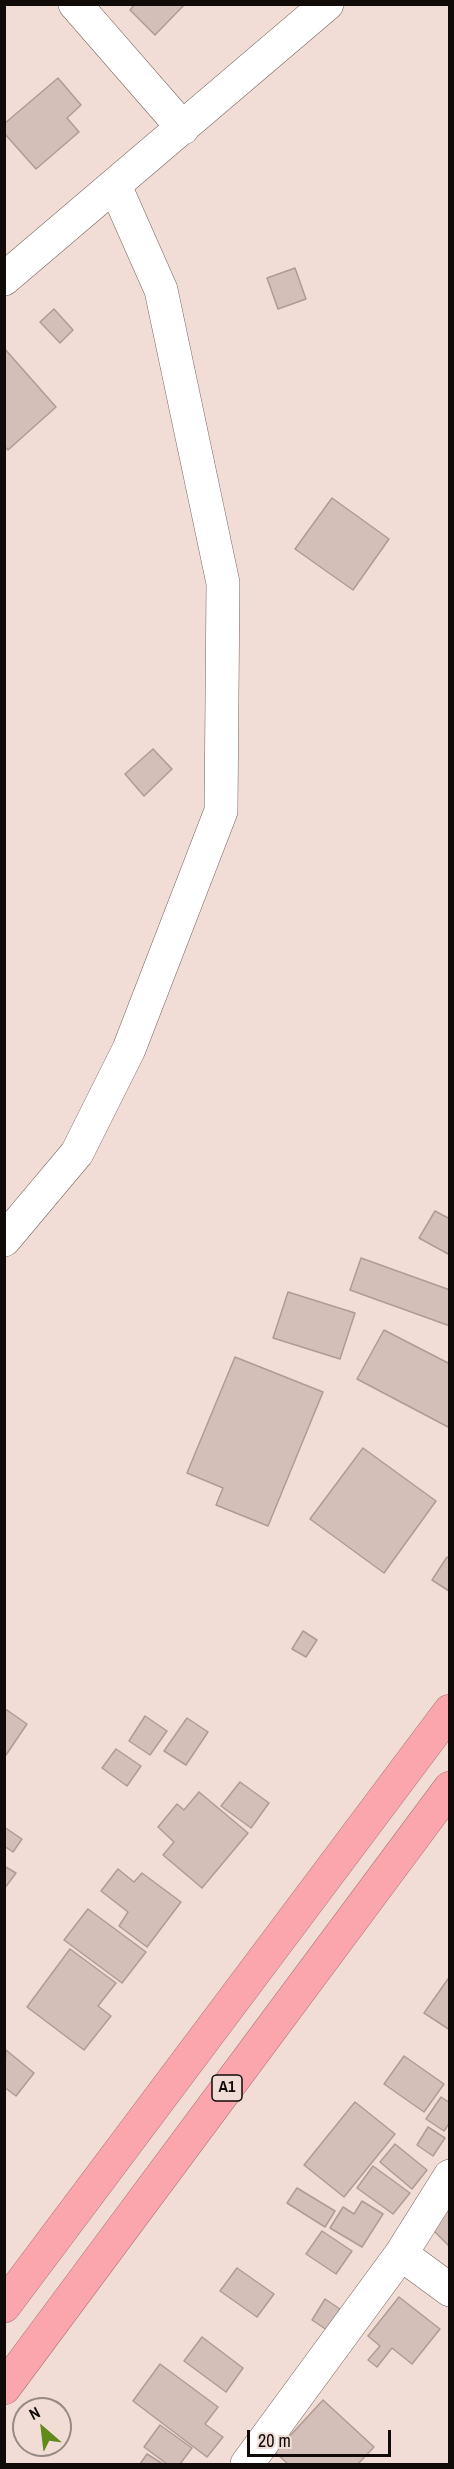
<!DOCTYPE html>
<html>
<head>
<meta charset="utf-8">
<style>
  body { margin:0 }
  #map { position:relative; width:454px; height:2469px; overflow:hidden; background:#f1ddd5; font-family:"Archivo Narrow",sans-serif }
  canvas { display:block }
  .frame { position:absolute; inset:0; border:6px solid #100a08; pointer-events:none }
  .north { position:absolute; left:12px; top:2397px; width:60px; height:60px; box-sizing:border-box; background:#f1ddd5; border:2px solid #978983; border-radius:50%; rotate:332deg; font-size:16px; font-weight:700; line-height:24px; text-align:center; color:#100a08 }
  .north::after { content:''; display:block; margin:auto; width:21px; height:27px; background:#608b1a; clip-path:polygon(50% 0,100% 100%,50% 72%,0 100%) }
  .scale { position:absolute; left:247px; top:2430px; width:144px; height:27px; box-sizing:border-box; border:3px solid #100a08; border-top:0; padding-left:8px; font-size:18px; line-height:21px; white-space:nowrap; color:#100a08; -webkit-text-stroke:4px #f1ddd5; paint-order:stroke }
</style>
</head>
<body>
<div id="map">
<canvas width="454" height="2469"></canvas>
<div class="frame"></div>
<div class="north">N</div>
<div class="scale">20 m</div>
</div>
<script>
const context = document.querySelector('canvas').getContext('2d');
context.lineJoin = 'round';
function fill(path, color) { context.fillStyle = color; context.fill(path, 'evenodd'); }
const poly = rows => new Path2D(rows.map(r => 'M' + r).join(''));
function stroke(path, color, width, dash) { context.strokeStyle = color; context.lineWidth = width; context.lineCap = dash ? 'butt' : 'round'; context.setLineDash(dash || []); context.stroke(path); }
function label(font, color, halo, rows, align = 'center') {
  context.font = font + ' "Archivo Narrow",sans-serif'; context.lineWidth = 6; context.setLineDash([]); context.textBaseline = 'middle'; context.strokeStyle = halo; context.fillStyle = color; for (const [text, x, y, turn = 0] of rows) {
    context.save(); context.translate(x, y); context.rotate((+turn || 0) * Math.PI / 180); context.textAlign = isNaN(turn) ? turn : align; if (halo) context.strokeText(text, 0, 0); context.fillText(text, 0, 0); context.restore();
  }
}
const building = poly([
  [135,4,185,4,155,35,130,10,135,4],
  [58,78,81,105,67,118,79,132,36,169,4,133,4,124,58,78],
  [295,268,306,299,278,309,267,278,295,268],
  [54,309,73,330,60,343,40,322,54,309],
  [4,348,56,407,8,450,4,446,4,348],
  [332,498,389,539,353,590,295,549,332,498],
  [153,749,172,769,144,796,125,774,153,749],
  [435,1211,450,1219,450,1255,419,1238,435,1211],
  [361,1258,450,1290,450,1326,350,1290,361,1258],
  [288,1292,355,1313,340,1359,273,1338,288,1292],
  [384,1330,450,1364,450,1428,357,1379,384,1330],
  [235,1357,323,1392,268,1526,216,1505,223,1488,187,1473,235,1357],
  [363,1448,436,1501,384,1573,310,1519,363,1448],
  [447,1557,450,1559,449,1591,432,1580,447,1557],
  [303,1631,317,1640,306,1657,292,1649,303,1631],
  [4,1708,27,1724,6,1755,4,1754,4,1708],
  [145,1716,167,1731,150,1755,129,1741,145,1716],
  [187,1718,208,1732,186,1765,164,1751,187,1718],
  [116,1749,141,1766,127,1786,102,1768,116,1749],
  [240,1782,269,1803,251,1828,221,1806,240,1782],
  [199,1792,248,1833,202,1888,163,1855,174,1842,158,1827,177,1804,184,1810,199,1792],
  [4,1827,22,1839,13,1852,4,1846,4,1827],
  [4,1866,16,1873,4,1889,4,1866],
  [118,1869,134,1882,142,1873,181,1902,147,1947,119,1926,128,1912,101,1891,118,1869],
  [88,1909,146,1952,122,1983,64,1940,88,1909],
  [70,1949,116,1983,98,2006,111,2016,84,2050,27,2007,70,1949],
  [448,1979,450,1979,450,2030,424,2013,448,1979],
  [6,2050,34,2073,16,2096,4,2087,6,2050],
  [404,2056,444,2084,424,2112,384,2084,404,2056],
  [441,2097,450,2103,450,2122,444,2131,426,2119,441,2097],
  [355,2102,395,2134,344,2197,304,2165,355,2102],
  [428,2127,445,2138,433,2156,417,2145,428,2127],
  [395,2144,427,2170,412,2189,380,2162,395,2144],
  [373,2166,410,2193,393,2214,357,2188,373,2166],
  [297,2188,335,2211,325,2227,287,2203,297,2188],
  [362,2201,383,2214,362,2247,330,2228,343,2207,354,2214,362,2201],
  [450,2201,450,2247,426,2223,450,2201],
  [322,2231,352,2251,336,2274,306,2254,322,2231],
  [237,2268,274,2294,257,2317,220,2291,237,2268],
  [399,2297,440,2329,412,2364,392,2348,377,2367,368,2360,380,2346,368,2336,399,2297],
  [325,2299,340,2309,327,2330,312,2320,325,2299],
  [202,2337,243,2368,226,2392,184,2361,202,2337],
  [160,2364,218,2407,205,2424,223,2437,207,2457,133,2401,160,2364],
  [323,2400,374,2447,358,2464,288,2464,275,2452,323,2400],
  [160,2425,192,2448,180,2464,167,2464,144,2447,160,2425],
  [147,2454,163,2464,140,2464,147,2454]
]);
fill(building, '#d3bfb7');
stroke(building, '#ae9c94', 1.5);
const minor = poly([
  [75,4,183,128],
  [4,279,327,4],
  [4,1240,77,1153,129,1049,221,811,223,583,161,290,115,186],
  [401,2254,450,2290],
  [247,2464,401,2254,450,2176]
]);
const highway = poly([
  [4,2306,450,1711],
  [4,2388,450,1788]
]);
stroke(minor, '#75645d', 34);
stroke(highway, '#a96f73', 34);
stroke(minor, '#fff', 33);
stroke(highway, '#fba6ad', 33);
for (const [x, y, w] of [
  [227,2088,30]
]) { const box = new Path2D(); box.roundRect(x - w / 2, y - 13, w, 26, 4.5); context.fillStyle = '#f1ddd5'; context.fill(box); stroke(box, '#100a08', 1.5); }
label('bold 16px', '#100a08', null, [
  ["A1",227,2088]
]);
</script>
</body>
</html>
